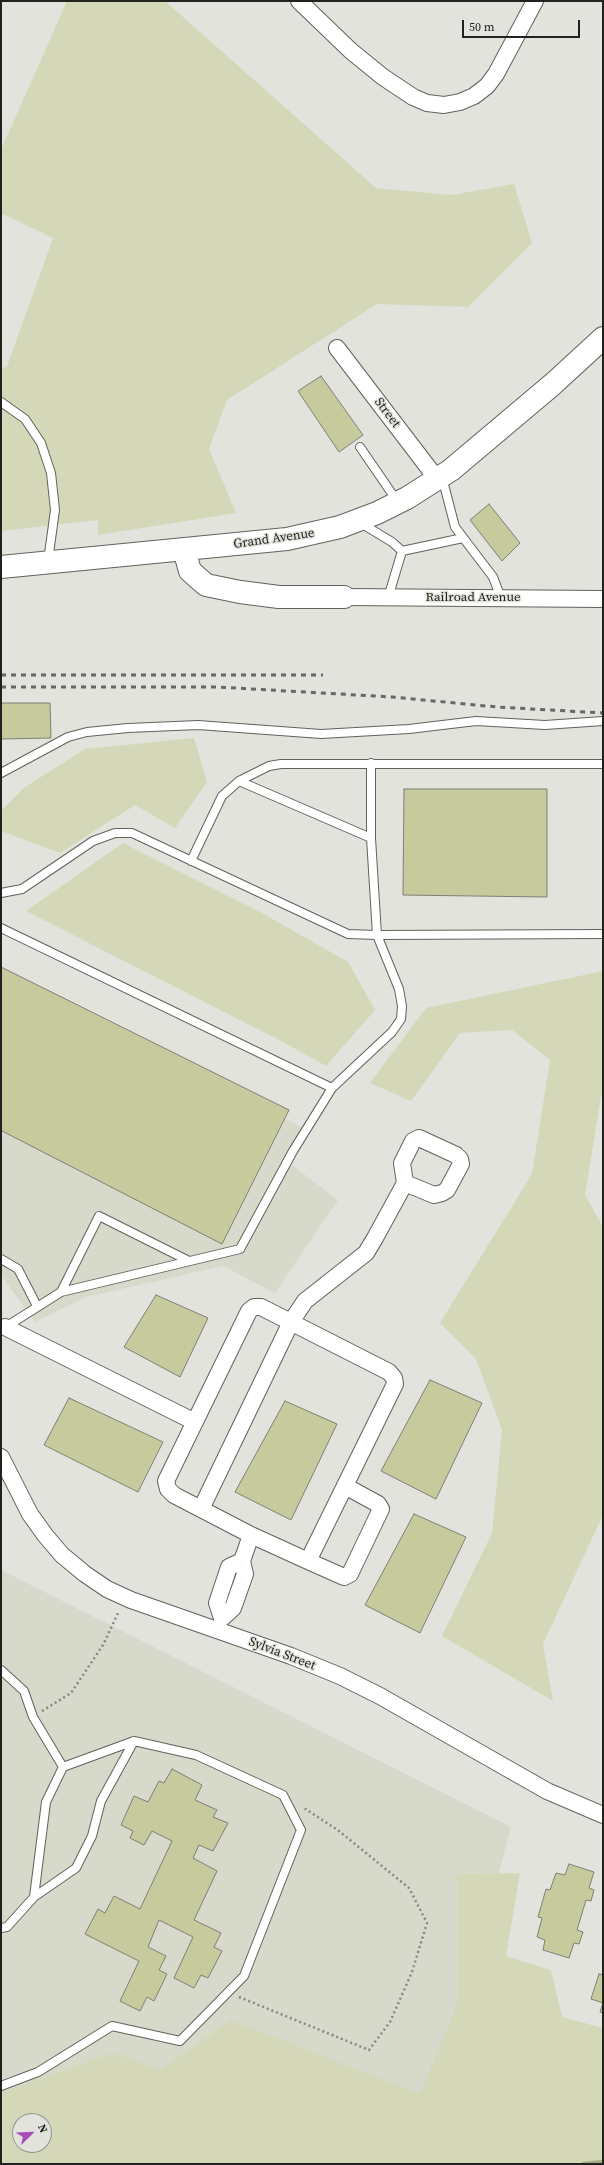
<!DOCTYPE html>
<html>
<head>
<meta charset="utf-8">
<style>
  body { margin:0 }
  #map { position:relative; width:604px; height:2165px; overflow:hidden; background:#e2e3dc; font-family:"Source Serif 4",serif }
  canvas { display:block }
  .frame { position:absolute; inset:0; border:2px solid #21211e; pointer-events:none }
  .north { position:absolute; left:12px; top:2113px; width:40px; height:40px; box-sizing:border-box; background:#e2e3dc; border:1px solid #959590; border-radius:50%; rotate:67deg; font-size:11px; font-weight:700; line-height:16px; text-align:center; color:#21211e }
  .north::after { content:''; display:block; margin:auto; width:14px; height:18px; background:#a94db8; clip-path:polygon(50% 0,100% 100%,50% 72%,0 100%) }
  .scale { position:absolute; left:462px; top:20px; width:118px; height:18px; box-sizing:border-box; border:2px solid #21211e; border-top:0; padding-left:5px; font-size:12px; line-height:14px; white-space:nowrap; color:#21211e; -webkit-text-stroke:3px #e2e3dc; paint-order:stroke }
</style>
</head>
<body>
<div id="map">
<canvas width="604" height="2165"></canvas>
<div class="frame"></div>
<div class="north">N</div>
<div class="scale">50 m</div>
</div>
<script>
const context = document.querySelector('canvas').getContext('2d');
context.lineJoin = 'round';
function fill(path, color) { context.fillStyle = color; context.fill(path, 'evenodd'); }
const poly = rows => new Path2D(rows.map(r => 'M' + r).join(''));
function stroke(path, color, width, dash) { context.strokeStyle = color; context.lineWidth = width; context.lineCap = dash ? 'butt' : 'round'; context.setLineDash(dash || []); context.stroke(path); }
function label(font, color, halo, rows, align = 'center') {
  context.font = font + ' "Source Serif 4",serif'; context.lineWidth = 3; context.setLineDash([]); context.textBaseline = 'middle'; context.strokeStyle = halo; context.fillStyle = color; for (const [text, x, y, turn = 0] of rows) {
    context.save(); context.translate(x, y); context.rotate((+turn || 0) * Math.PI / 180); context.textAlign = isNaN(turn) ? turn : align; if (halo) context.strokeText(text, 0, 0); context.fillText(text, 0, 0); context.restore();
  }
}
fill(poly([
  [1,981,304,1128,288,1162,338,1200,275,1293,223,1266,86,1297,35,1322,1,1275],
  [1,1570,511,1827,421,2164,1,2164],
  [20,2121,44,2121,44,2145,20,2145]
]), '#d7d9ca');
fill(poly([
  [67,1,165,1,376,188,451,195,514,184,532,243,468,307,377,304,227,400,209,449,236,513,98,535,98,520,1,531,1,369,7,366,53,238,1,213,1,150],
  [194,738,207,782,175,828,135,805,60,853,1,831,1,811,25,787,85,749],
  [123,843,262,913,348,962,375,1010,326,1066,281,1041,26,911],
  [603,971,603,1084,585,1195,603,1227,603,1515,543,1644,553,1701,442,1636,492,1533,502,1430,476,1359,440,1323,532,1174,550,1060,512,1030,460,1033,411,1101,370,1083,426,1008],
  [520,1873,506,1956,551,1970,562,2017,603,2028,603,2164,1,2164,1,2093,113,2053,161,2070,231,2020,420,2094,457,2005,457,1874],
  [20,2121,44,2121,44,2145,20,2145]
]), '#d5d8b8');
stroke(poly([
  [584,2164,603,2162]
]), '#a6aa7d', 4.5);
const building = poly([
  [321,376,363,435,339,452,298,391,321,376],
  [489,504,520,543,502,561,470,520,489,504],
  [1,703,50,703,51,738,1,739,1,703],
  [404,789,547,789,547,897,403,895,404,789],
  [1,967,289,1110,222,1244,2,1131,1,1133,1,967],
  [156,1295,208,1318,180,1377,124,1347,156,1295],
  [430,1380,482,1403,436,1499,381,1471,430,1380],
  [69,1398,163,1442,138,1492,44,1445,69,1398],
  [285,1401,337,1424,291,1520,235,1492,285,1401],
  [414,1514,466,1537,420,1633,365,1605,414,1514],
  [172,1769,202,1785,195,1800,217,1810,213,1817,228,1823,213,1851,199,1845,193,1858,217,1871,194,1920,221,1933,214,1947,222,1951,208,1978,201,1975,194,1988,174,1978,193,1937,159,1920,148,1947,166,1956,159,1970,167,1974,154,2001,147,1997,140,2011,120,2001,139,1961,85,1934,98,1909,105,1913,114,1896,140,1909,172,1841,152,1831,144,1845,130,1838,133,1831,121,1825,134,1796,148,1802,159,1781,164,1783,172,1769],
  [569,1864,594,1872,589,1888,594,1890,591,1901,586,1900,577,1930,583,1932,579,1944,574,1943,569,1958,543,1950,545,1940,537,1937,542,1918,538,1917,546,1889,550,1890,556,1873,565,1875,569,1864],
  [599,1974,603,1975,603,2013,600,2012,603,2003,591,1999,599,1974]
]);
fill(building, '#c6ca9c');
stroke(building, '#7e7f78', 1);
const service = poly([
  [1,402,25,419,41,443,51,473,55,510,48,561],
  [360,447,397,501],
  [442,477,455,527,493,577,501,598],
  [359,522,392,542,402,551,388,598],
  [402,551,463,538],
  [371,763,371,838],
  [1,773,68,737,87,732,128,728,198,725,321,734,409,729,476,721,545,725,603,721],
  [191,861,222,796,239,781,269,766,281,764,603,764],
  [1,893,22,889,93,841,115,833,132,833,348,934,377,935,371,838,239,781],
  [1,928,332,1088,293,1151,240,1249,61,1292,4,1328],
  [332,1088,392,1032,401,1019,402,1006,399,989,377,935,603,934],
  [1,1259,18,1269,37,1306],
  [61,1292,99,1216,189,1261],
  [1,1670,24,1691,33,1717,63,1767],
  [34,1897,76,1868,92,1836,101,1801,134,1741],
  [1,1928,7,1927,34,1897,46,1802,63,1767,134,1741,196,1755,283,1795,301,1830,244,1976,180,2041,112,2026,38,2072,1,2086]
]);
const minor = poly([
  [299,1,351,51,383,77,413,97,427,103,444,105,460,102,474,96,487,86,496,74,535,1],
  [337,348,437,479],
  [344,597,603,599],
  [5,1327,195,1422],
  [1,1457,30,1514,45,1535,62,1555,85,1574,107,1589,131,1600,291,1656,340,1676,380,1696,547,1791,603,1815],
  [201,1509,291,1322,305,1301,366,1253,375,1238,405,1183,402,1163,413,1141,419,1138,456,1155,460,1159,461,1164,447,1190,442,1193,434,1195,405,1183],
  [242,1561,229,1567,217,1603,222,1618,233,1608,245,1574,242,1561,251,1535,174,1495,168,1489,166,1481,249,1311,254,1307,261,1307,389,1372,394,1378,395,1384,308,1561,251,1535],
  [308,1561,344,1577,350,1574,381,1509,378,1504,345,1486]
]);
const secondary = poly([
  [184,549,190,571,206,585,240,592,279,597,344,597],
  [1,567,287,539,340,527,377,513,407,498,451,470,553,384,603,338]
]);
stroke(service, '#61625b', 10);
stroke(minor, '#61625b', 18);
stroke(secondary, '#61625b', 24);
stroke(poly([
  [42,1711,71,1693,103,1645,119,1611],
  [239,1997,369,2050,390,2022,412,1972,427,1923,409,1888,339,1831,304,1808]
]), '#868782', 2.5, [2, 3]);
stroke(service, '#fff', 8);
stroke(minor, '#fff', 16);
stroke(secondary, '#fff', 22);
stroke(poly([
  [1,675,323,675],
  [1,687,217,687,392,697,497,707,603,713]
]), '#676763', 3, [5, 5]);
label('13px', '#21211e', '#e2e3dc', [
  ["Street",387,413,53],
  ["Grand Avenue",274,539,-8],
  ["Railroad Avenue",473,598],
  ["Sylvia Street",282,1654,21]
]);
</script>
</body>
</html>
